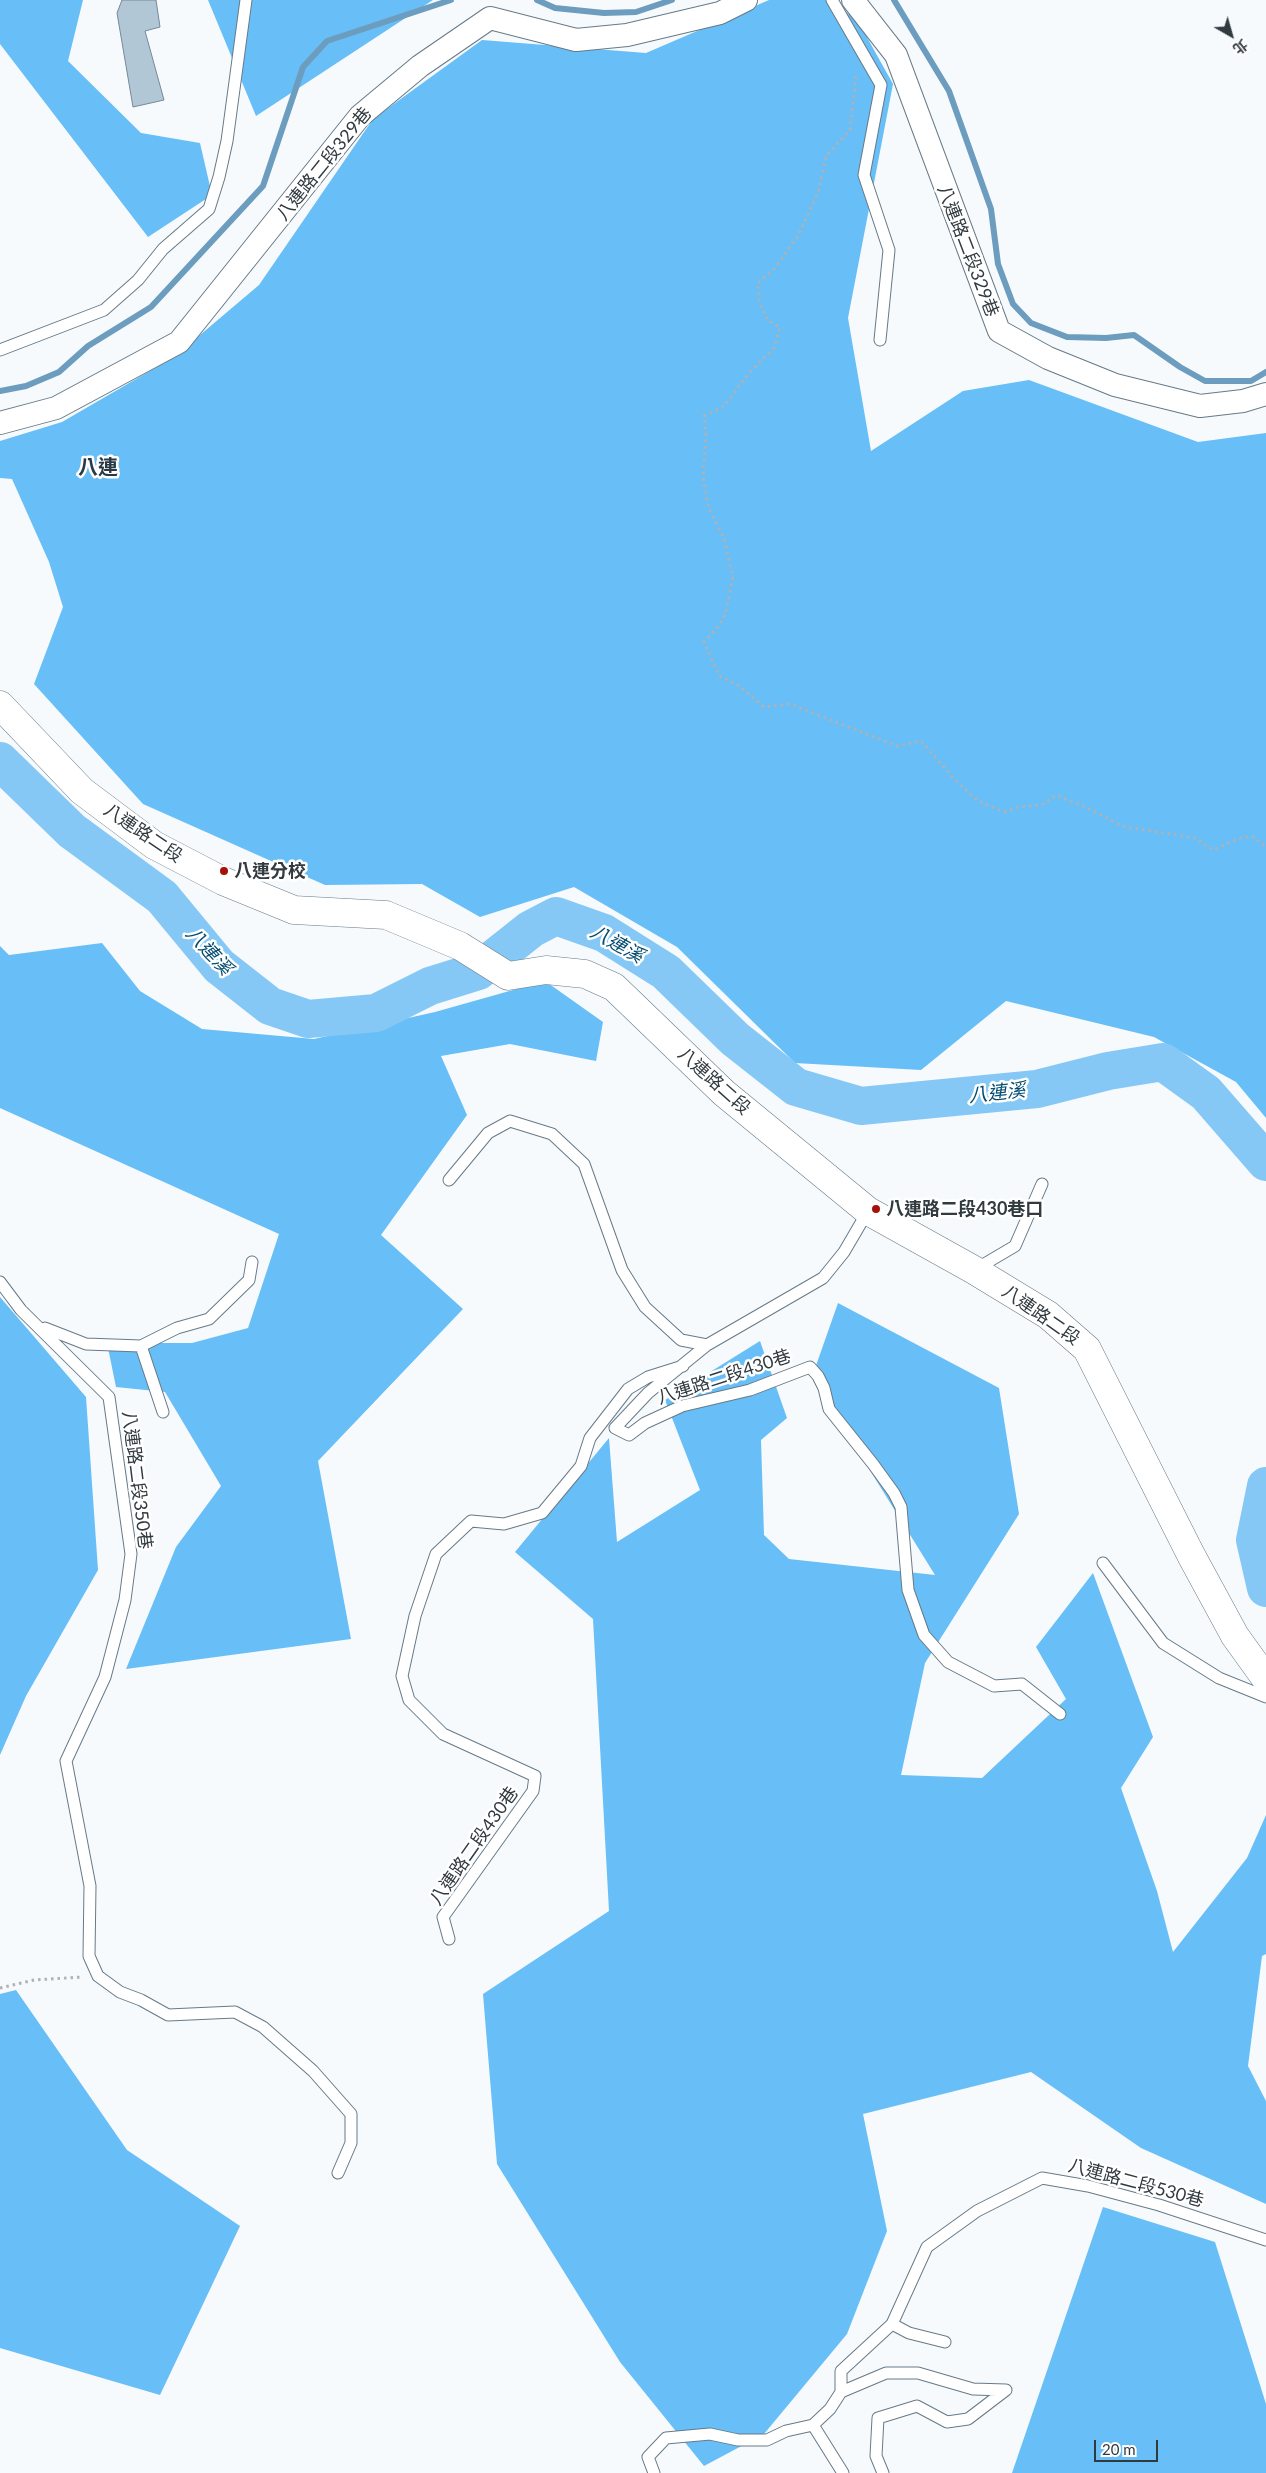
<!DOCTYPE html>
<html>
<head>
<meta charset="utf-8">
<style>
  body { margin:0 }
  #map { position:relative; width:1266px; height:2473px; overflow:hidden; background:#f6fafd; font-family:Lato,"Noto Sans TC",sans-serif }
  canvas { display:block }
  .north { position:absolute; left:1206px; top:10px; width:50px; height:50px; -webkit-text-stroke:4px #fff; paint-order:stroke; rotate:142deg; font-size:14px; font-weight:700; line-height:20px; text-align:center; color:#313a3f }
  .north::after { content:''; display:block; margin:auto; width:18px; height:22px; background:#313a3f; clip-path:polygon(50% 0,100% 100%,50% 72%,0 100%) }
  .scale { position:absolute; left:1094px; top:2440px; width:64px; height:22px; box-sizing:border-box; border:2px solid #313a3f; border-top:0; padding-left:6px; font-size:15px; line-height:18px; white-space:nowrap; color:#313a3f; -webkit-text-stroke:4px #fff; paint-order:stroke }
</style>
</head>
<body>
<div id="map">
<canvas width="1266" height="2473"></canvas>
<div class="north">北</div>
<div class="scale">20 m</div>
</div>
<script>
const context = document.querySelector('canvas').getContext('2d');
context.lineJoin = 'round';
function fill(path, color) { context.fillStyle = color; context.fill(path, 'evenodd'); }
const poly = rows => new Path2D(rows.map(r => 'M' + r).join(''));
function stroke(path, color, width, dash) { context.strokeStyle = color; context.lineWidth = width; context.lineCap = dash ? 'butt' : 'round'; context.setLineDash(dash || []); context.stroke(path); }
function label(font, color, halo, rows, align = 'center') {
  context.font = font + ' Lato,"Noto Sans TC",sans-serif'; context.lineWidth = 5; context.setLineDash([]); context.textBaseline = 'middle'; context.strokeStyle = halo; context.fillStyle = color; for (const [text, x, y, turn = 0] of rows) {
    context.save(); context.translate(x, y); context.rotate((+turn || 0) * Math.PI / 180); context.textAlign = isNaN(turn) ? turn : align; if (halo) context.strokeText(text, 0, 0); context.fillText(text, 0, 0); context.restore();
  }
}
fill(poly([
  [0,0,83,0,68,61,141,133,200,143,212,195,148,237,0,44],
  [208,0,433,0,256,116],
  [769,0,832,0,859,23,893,84,848,318,871,451,963,391,1029,380,1198,442,1266,433,1266,1118,1236,1082,1154,1037,1006,1001,921,1070,795,1063,677,947,574,887,480,917,422,884,325,885,143,804,34,684,63,607,49,562,12,479,0,478,0,441,62,422,174,357,259,285,373,119,482,40,646,53],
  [102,943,140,991,202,1029,314,1039,435,1012,545,981,603,1022,596,1061,510,1044,441,1056,467,1115,381,1235,463,1309,318,1461,351,1639,126,1669,176,1547,221,1486,165,1392,116,1387,107,1343,192,1343,248,1328,279,1234,0,1108,0,946,9,955],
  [0,1297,86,1397,98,1570,26,1696,0,1755],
  [838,1303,999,1388,1019,1514,925,1663,901,1775,982,1778,1066,1699,1036,1647,1093,1573,1153,1737,1121,1788,1157,1891,1173,1952,1247,1858,1266,1815,1266,1954,1262,1956,1248,2066,1266,2101,1266,2204,1141,2148,1031,2072,863,2114,887,2231,847,2334,764,2434,704,2466,620,2362,497,2164,483,1994,609,1911,593,1619,515,1552,609,1438,617,1542,700,1490,665,1400,760,1341,787,1418,761,1440,764,1535,789,1559,935,1575,812,1377],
  [16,1990,127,2150,240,2226,160,2395,0,2348,0,1994],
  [1103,2207,1215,2242,1266,2404,1266,2473,1012,2473]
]), '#68bef6');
stroke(poly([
  [537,0,555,8,604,13,636,12,672,0],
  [894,0,949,91,991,209,998,264,1013,304,1031,323,1067,337,1106,338,1134,335,1180,367,1205,381,1251,381,1266,372],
  [0,391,26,386,59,372,88,346,151,307,263,186,303,67,327,41,451,0]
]), '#6c9dbe', 6);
stroke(poly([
  [0,761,72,831,162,897,219,966,270,1006,308,1019,376,1013,430,986,478,971,531,929,556,916,604,933,666,972,735,1039,796,1087,861,1106,1037,1089,1108,1071,1163,1062,1206,1093,1266,1162],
  [1266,1486,1255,1540,1266,1588]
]), '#86c8f5', 38);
const building = poly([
  [122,0,156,0,160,27,145,31,164,100,133,107,117,13,122,0]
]);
fill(building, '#b2c7d5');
stroke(building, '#758895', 1);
const lane = poly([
  [832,0,881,85,864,175,889,250,880,340],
  [0,350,104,310,138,280,163,249,209,209,219,177,227,141,246,0],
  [449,1180,488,1133,510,1121,552,1134,584,1164,622,1270,645,1307,681,1340,707,1345,823,1278,844,1252,868,1211],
  [976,1269,1015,1246,1042,1184],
  [0,1282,21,1310,109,1397,131,1554,125,1600,105,1677,66,1761,90,1886,89,1956,98,1976,120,1992,141,2000,168,2015,235,2012,263,2027,313,2071,351,2114,351,2143,338,2173],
  [45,1328,86,1344,141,1346,177,1328,209,1319,249,1280,252,1262],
  [707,1345,648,1393,615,1428,629,1435,645,1423,682,1406,750,1390,810,1367,818,1376,824,1388,829,1409,873,1464,894,1493,901,1507,908,1590,924,1635,948,1662,994,1686,1022,1684,1060,1714],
  [141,1346,163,1412],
  [1103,1563,1163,1643,1219,1678,1266,1697],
  [449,1939,443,1917,533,1791,535,1776,443,1734,409,1700,402,1676,415,1616,436,1554,471,1521,504,1524,542,1513,581,1466,590,1438,628,1389,648,1377,683,1366],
  [892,2324,909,2333,945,2342],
  [841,2392,886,2373,918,2373,973,2389,1006,2390,968,2419,947,2422,917,2406,878,2418,876,2456,883,2473],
  [654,2473,648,2457,666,2438,710,2434,738,2440,767,2440,786,2431,813,2425],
  [843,2473,813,2425,830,2409,841,2392,841,2371,892,2324,927,2247,977,2211,1042,2178,1088,2186,1159,2205,1266,2240]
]);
const street = poly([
  [853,0,896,55,999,331,1048,358,1115,385,1200,406,1243,401,1266,394],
  [0,423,56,408,179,342,360,116,420,66,490,18,576,40,627,35,720,13,746,0]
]);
const secondary = poly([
  [0,705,82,791,154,845,223,881,294,910,386,915,460,946,508,976,546,970,585,974,614,987,724,1093,868,1211,974,1270,1048,1315,1087,1349,1191,1555,1235,1636,1266,1679]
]);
stroke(lane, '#677a87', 13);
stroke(street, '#677a87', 24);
stroke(secondary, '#677a87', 29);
stroke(poly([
  [856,76,850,130,826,156,819,190,799,234,776,267,757,284,760,304,768,321,780,327,774,348,749,373,724,406,704,416,706,433,703,478,709,509,724,538,733,577,725,615,718,627,704,642,719,676,738,685,764,707,790,704,897,746,921,741,958,783,978,801,1004,812,1019,807,1042,805,1056,795,1088,808,1122,826,1195,838,1213,850,1237,839,1252,836,1266,847],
  [0,1988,34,1980,82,1977]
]), '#acb2b6', 3, [2.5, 4]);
stroke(lane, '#fff', 11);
stroke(street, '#fff', 22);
stroke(secondary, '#fff', 28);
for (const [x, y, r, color] of [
  [224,871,5,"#a51109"],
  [876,1209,5,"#a51109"]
]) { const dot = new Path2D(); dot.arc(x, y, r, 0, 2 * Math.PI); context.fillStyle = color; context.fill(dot); stroke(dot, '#fff', 2); }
label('18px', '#313a3f', '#fff', [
  ["八連路二段329巷",324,164,-51],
  ["八連路二段329巷",968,251,69],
  ["八連路二段",143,833,34],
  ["八連路二段",714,1081,42],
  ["八連路二段",1041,1315,35],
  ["八連路二段430巷",724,1377,-18],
  ["八連路二段350巷",137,1480,83],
  ["八連路二段430巷",474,1846,-55],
  ["八連路二段530巷",1136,2183,15]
]);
label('bold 18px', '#313a3f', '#fff', [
  ["八連分校",234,871],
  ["八連路二段430巷口",886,1209]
], 'left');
label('italic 19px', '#044c70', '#fff', [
  ["八連溪",617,944,29],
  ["八連溪",209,951,47],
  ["八連溪",997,1093,-6]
]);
label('bold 20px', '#293a46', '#fff', [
  ["八連",98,468]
]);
</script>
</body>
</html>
